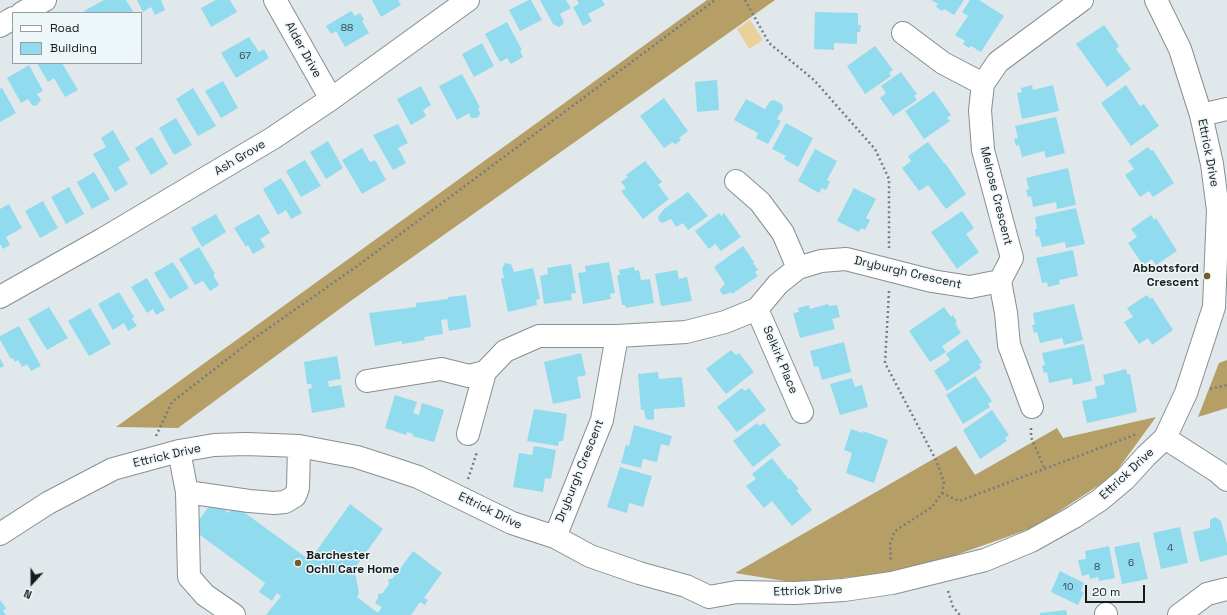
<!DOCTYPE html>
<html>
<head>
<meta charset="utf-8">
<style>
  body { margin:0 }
  #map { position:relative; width:1227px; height:615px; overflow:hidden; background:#e0e8eb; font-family:"Space Grotesk",sans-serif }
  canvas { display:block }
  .legend { position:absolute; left:12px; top:12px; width:130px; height:52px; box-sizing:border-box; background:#edf6f8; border:1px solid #989ea0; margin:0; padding:5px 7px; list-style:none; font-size:12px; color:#181b1c }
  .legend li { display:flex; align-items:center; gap:8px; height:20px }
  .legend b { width:20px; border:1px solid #989ea0 }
  .north { position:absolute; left:12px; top:563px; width:40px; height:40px; -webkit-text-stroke:3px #edf6f8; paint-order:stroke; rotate:201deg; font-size:11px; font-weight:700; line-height:16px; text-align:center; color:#181b1c }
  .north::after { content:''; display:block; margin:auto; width:14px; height:18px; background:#181b1c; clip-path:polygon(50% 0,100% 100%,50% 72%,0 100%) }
  .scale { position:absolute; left:1085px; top:585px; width:60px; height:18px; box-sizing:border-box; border:2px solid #181b1c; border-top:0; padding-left:5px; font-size:12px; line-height:14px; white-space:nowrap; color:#181b1c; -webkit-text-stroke:3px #edf6f8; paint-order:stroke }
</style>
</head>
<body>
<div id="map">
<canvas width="1227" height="615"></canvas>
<ul class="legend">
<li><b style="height:5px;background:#fff"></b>Road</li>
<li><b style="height:11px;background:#90dbed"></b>Building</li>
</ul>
<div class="north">N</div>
<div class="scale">20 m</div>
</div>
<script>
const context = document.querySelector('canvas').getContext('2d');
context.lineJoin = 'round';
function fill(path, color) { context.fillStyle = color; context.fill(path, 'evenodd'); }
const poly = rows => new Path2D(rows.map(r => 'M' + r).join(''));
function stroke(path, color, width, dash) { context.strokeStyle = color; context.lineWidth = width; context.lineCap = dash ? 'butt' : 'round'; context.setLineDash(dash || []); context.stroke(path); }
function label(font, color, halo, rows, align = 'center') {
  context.font = font + ' "Space Grotesk",sans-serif'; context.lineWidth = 3; context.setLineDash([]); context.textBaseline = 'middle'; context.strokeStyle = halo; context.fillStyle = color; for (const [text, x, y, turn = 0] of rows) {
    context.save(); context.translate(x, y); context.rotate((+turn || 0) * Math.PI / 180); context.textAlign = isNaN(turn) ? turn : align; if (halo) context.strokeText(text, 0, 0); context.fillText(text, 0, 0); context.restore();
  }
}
fill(poly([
  [750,20,763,40,749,49,737,29]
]), '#ead199');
fill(poly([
  [707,0,775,0,345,305,178,428,116,427],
  [1227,360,1227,408,1198,417,1219,363],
  [1156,417,1113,476,1035,527,905,573,791,582,735,573,956,446,975,475,1057,428,1063,438]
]), '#b69e67');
fill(poly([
  [104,0,126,0,134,13,85,13,84,11],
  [137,0,161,0,165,10,155,15,151,7,143,12],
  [216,0,230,0,237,12,211,27,201,8],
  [372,0,398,0,401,5,381,17],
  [529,0,531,0,542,20,520,31,509,10],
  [540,0,566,0,571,8,560,14,564,22,562,25,559,27,553,24],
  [577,0,602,0,605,5,588,14,592,21,583,26,573,7,579,4],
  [931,0,964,0,954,15,944,9,942,11,936,7,938,4],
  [970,0,979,0,1004,16,981,52,971,46,969,48,963,44,965,41,955,35,968,16,962,12],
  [351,11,355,16,360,13,364,20,362,21,369,33,345,47,336,31,331,34,326,26],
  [815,12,858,13,858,25,861,25,860,32,857,32,857,44,834,43,834,50,814,49],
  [507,22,522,50,520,51,523,57,511,64,507,58,500,62,485,34],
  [1104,25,1119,46,1116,49,1131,69,1107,87,1076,44],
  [249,37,259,52,264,49,269,58,236,78,221,53],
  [482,43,494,66,474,77,462,54],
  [875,46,893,70,889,73,891,76,865,94,847,66],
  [37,63,62,63,78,90,65,97,54,78,48,82],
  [29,65,43,91,37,94,41,100,36,106,32,105,28,99,21,103,7,78],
  [901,72,917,94,914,96,917,100,893,116,880,98,886,93,881,86],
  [462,74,480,107,478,108,480,113,479,116,476,118,471,118,469,113,457,120,439,86],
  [717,80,719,110,697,112,695,82],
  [223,81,238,108,221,118,205,91],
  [1032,85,1033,90,1053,85,1059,111,1022,119,1017,93,1022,92,1021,88],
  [1126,85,1140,106,1144,104,1159,126,1131,146,1101,103],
  [421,86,431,105,423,110,426,116,411,125,397,99],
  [2,88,16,113,0,122,0,89],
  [193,88,216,126,198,136,176,99],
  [934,91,951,115,947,118,950,121,924,139,905,111],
  [664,98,688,131,679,138,681,140,675,145,673,142,664,148,640,116],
  [746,99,765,109,770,101,774,100,782,104,783,109,777,119,781,121,768,144,756,138,758,133,734,120],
  [1056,117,1065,153,1046,158,1044,151,1022,157,1019,145,1016,146,1014,139,1018,138,1015,126],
  [176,118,192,145,174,155,159,128],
  [786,123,813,138,798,167,784,159,786,156,772,149],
  [398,124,408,143,398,148,406,163,393,170,373,135],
  [113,130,130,160,118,167,128,184,115,192,93,154,106,147,101,138],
  [152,137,168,164,151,175,135,148],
  [328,141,343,168,326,179,310,152],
  [928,142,944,163,945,163,966,194,946,209,928,185,919,191,902,168,911,161,908,156],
  [1148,147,1151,151,1153,150,1174,183,1153,197,1149,191,1140,197,1125,175,1134,169,1128,161],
  [362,148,370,162,375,160,386,180,362,194,342,160],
  [815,149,837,161,827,180,830,182,826,190,822,188,819,193,798,181],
  [305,160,321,186,301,197,286,171],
  [645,161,662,182,658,185,669,199,643,219,621,191,626,188,621,182,628,177,626,175],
  [1068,168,1076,205,1057,209,1056,202,1033,207,1031,196,1028,197,1026,190,1029,189,1026,178],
  [94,172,110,199,92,209,77,182],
  [281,178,302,213,291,219,286,210,278,215,263,189],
  [69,187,84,214,66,224,51,197],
  [854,188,876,199,866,218,870,220,865,230,861,228,859,232,837,221],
  [688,192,708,216,688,230,683,223,676,227,671,219,662,223,659,221,658,217,664,209],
  [43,201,58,228,40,238,25,211],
  [9,204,22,228,6,237,10,245,3,249,0,244,0,209],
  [1076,208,1085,244,1066,248,1065,242,1042,247,1039,236,1036,237,1035,229,1037,229,1035,217],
  [962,211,974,228,966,234,979,252,957,269,931,232],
  [719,213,721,216,724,213,741,237,721,251,715,244,709,249,695,231],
  [216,214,226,232,202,247,191,228],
  [259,214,270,233,260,239,265,247,253,254,248,245,246,247,234,228],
  [1151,215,1154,220,1156,218,1177,251,1156,265,1152,259,1143,265,1128,243,1137,237,1131,229],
  [743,246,754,262,753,263,758,270,755,272,758,276,732,294,731,292,724,295,721,293,720,289,725,284,714,267],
  [199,247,215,274,213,275,219,285,210,291,203,281,195,285,179,259],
  [1073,250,1078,276,1059,280,1060,284,1048,287,1047,282,1042,283,1036,258],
  [173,262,189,288,170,299,154,273],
  [609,262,615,293,610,294,611,299,583,304,578,273,586,272,585,266],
  [505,263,511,264,514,272,533,268,540,299,536,300,537,305,508,312,501,278,504,278,502,269],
  [571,264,576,293,571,294,572,300,544,304,540,276,548,274,547,268],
  [634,267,635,271,639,270,641,280,650,279,654,303,626,308,625,305,622,305,617,275,620,275,619,270],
  [677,270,679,279,687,277,692,301,661,306,655,274],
  [147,278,165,310,156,315,153,309,147,313,131,287],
  [119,292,134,317,132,319,137,326,128,331,124,323,113,330,98,304],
  [466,295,471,327,449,331,447,319,441,320,443,334,424,337,425,340,402,344,402,341,375,346,369,313,416,307,416,303,448,299,448,297],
  [1147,295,1150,299,1152,297,1173,330,1152,345,1148,338,1139,344,1124,322,1133,317,1127,308],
  [828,304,829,306,837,305,840,317,832,319,835,329,800,338,793,313,799,312,798,308,809,305,810,309],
  [1074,304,1083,340,1064,345,1062,338,1040,343,1037,332,1034,333,1032,325,1035,325,1033,313],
  [49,307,68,338,47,350,28,319],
  [944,307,951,317,953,315,957,322,955,323,961,333,942,346,946,352,930,362,909,331],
  [90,308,111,344,89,356,68,321],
  [19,326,41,366,31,371,27,364,22,367,18,360,15,362,13,358,11,359,0,340,0,336],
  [967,339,982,362,979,364,981,368,947,391,934,371,950,360,946,354],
  [844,342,851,372,822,380,818,366,814,367,810,351],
  [1084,344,1092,381,1073,385,1072,378,1049,383,1047,372,1044,373,1042,366,1045,365,1042,353],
  [731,350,736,355,739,353,754,372,726,394,706,369],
  [581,353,586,375,577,377,581,398,553,404,544,362],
  [337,356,341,379,328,381,329,387,341,385,345,407,312,413,308,389,312,388,311,384,307,384,304,362],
  [0,358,4,366,0,368],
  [1126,369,1127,374,1130,374,1137,412,1087,423,1082,401,1097,398,1095,387,1105,384,1103,375],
  [658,372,659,379,682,377,685,407,654,409,654,419,650,420,646,419,644,410,641,410,638,374],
  [975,376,992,401,988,404,990,407,963,424,946,395],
  [852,378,855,387,862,385,868,407,840,415,830,384],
  [742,388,745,391,749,388,766,410,737,432,717,407],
  [395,395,417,402,413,413,419,415,422,403,444,410,434,442,412,436,413,434,407,432,406,435,385,428],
  [534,409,567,414,563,441,559,441,558,446,527,441],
  [992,410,1009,435,1005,438,1007,441,980,459,963,430],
  [757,423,760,426,764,423,781,445,753,467,733,441],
  [634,425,672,436,669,446,661,444,657,462,643,459,641,468,621,463,626,445,629,446],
  [851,429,863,433,863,431,888,440,874,483,846,473,852,453,844,450],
  [534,446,556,450,551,479,545,478,543,492,513,487,519,453,532,455],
  [772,458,789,480,790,478,799,489,796,490,812,510,792,526,772,501,764,508,746,486,756,479,752,474],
  [620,467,652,476,643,507,629,503,627,513,607,507],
  [213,501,229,513,234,505,304,556,312,557,350,504,383,529,352,572,355,572,359,593,357,597,378,613,382,607,375,603,378,598,378,594,383,593,389,584,388,580,393,578,395,575,394,570,400,569,413,551,442,573,424,598,428,600,425,605,420,602,411,615,266,615,281,596,277,593,272,601,259,592,265,583,192,529],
  [1215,517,1221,521,1227,544,1227,555,1200,562,1193,532,1210,528,1210,520],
  [1180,527,1188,563,1161,569,1153,533],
  [1139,542,1148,579,1122,584,1114,547],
  [1109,546,1115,578,1099,581,1098,577,1090,579,1089,574,1082,576,1078,560,1086,559,1085,551],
  [1060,571,1084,583,1081,591,1084,592,1078,605,1051,592],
  [0,600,6,608,3,611,6,615,0,615],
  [1066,610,1067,615,1040,615,1040,613]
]), '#90dbed');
const minor = poly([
  [275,0,331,99],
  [22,13,45,0],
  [0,26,13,18],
  [903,33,943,63,983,84],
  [1201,115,1227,109],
  [736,181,760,202,783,233,798,268],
  [0,297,103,239,273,138,331,99,468,0],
  [757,309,802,412],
  [367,381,441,369,469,376,485,372],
  [1032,407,1009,345,1006,313,1000,281,1012,258,983,150,980,110,983,84,998,62,1082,0],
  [468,434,485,372,505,351,539,336,617,336],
  [1165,438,1218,472,1227,480],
  [179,451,187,492,189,577,205,595,234,615],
  [187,492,249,501,274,503,285,502,295,496,298,488,299,446],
  [0,534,48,503,113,469,179,451,214,445,246,444,299,446,357,457,388,467,418,477,512,523,555,537,590,556,639,573,686,586,709,597,737,592,795,593,844,590,892,583,985,560,1031,541,1074,517,1100,500,1125,479,1146,456,1165,438,1186,393,1214,307,1218,210,1212,164,1201,115,1180,49,1156,0],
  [555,537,602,420,617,336,686,332,725,322,757,309,778,284,798,268,821,261,846,259,932,281,970,287,1000,281],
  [1106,614,1106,615],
  [1179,615,1207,594,1227,589]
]);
stroke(minor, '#878f91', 24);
stroke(poly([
  [745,0,769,43,814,80,875,149,889,179,889,248],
  [889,291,885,363,936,460,944,482,942,493,932,507,895,531,890,544,891,562],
  [1210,389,1227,385],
  [1031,428,1031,437,1045,470],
  [156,436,172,402,256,337,360,264,715,0],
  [468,479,477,452],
  [942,493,959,501,1137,434],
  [948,591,953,607,960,615]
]), '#767c7e', 2.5, [2, 3]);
stroke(minor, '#fff', 22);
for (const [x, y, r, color] of [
  [1207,276,4,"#715c2b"],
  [298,563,4,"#715c2b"]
]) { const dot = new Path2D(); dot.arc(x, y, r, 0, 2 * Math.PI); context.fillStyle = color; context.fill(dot); stroke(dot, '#edf6f8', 1.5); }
label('10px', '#364b50', null, [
  ["88",347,28],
  ["67",245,56],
  ["4",1170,548],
  ["6",1131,563],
  ["8",1097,567],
  ["10",1068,587]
]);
label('12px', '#181b1c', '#edf6f8', [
  ["Alder Drive",303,50,61],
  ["Ettrick Drive",1208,153,79],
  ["Ash Grove",240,158,-31],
  ["Melrose Crescent",996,196,76],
  ["Dryburgh Crescent",908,273,13],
  ["Selkirk Place",780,360,67],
  ["Ettrick Drive",167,456,-13],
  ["Dryburgh Crescent",580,471,-68],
  ["Ettrick Drive",1127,474,-43],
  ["Ettrick Drive",490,511,26],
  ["Ettrick Drive",808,591,-2]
]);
label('bold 12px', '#181b1c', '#edf6f8', [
  ["Abbotsford",1199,269],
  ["Crescent",1199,283],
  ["Barchester",306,556,"left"],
  ["Ochil Care Home",306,570,"left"]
], 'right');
</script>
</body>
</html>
